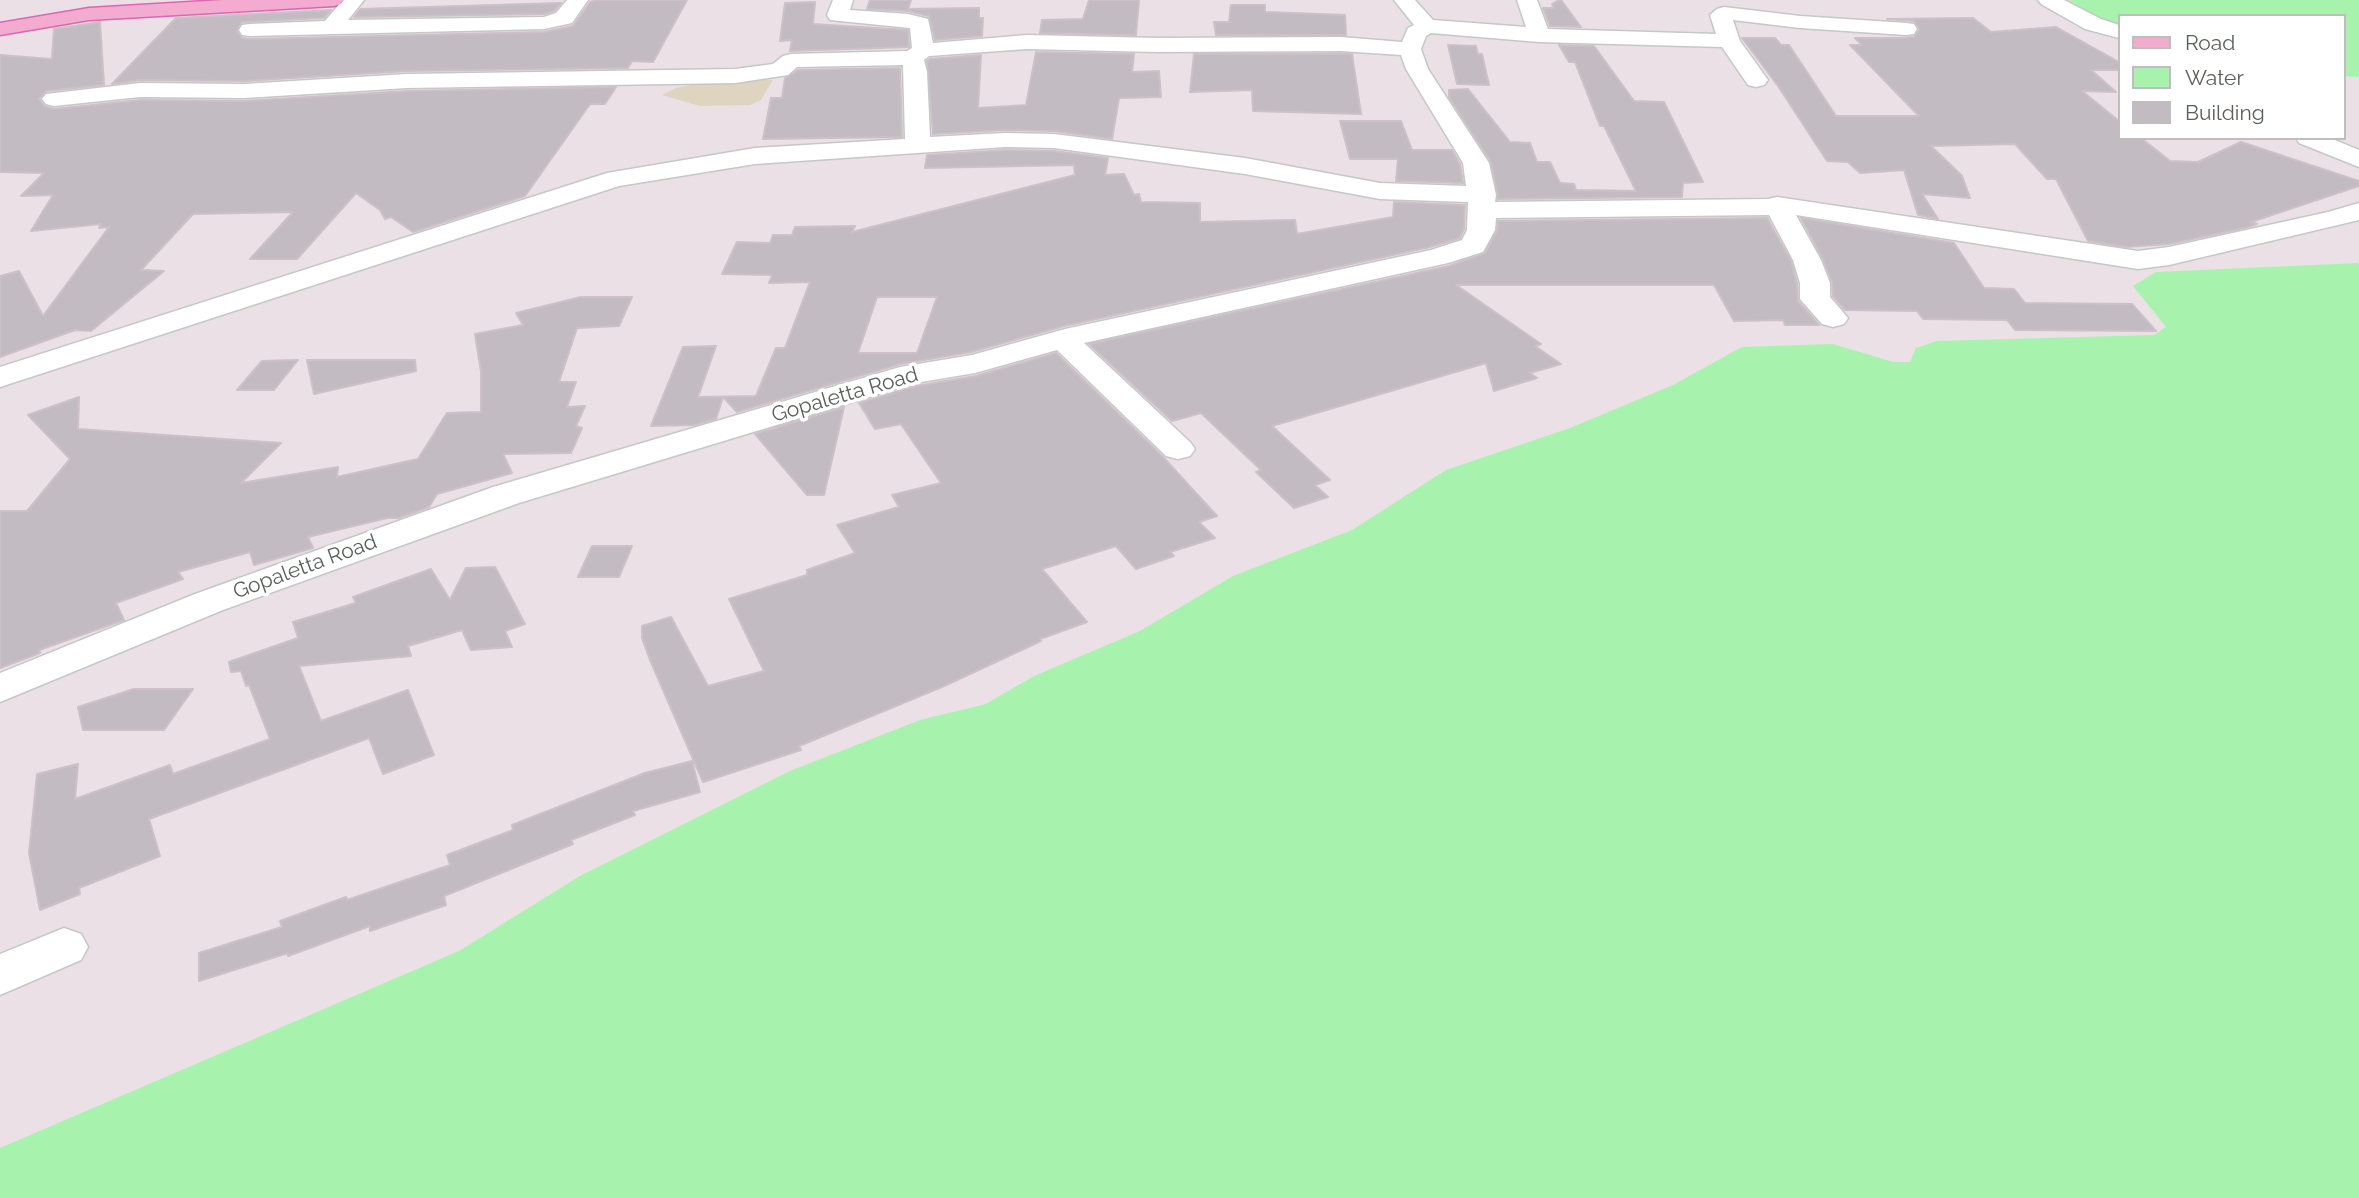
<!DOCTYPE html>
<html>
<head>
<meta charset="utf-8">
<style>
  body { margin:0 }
  #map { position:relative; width:2359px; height:1198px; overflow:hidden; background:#eae0e6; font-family:Raleway,sans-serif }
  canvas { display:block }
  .legend { position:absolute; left:2118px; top:14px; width:228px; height:126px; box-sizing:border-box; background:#fff; border:2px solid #bdbfbd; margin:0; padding:9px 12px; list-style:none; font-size:21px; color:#595f5a }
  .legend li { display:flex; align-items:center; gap:14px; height:35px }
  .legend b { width:35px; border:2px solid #bdbfbd }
</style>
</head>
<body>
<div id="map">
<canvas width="2359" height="1198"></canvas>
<ul class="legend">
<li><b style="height:9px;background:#f3acd0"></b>Road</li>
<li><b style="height:19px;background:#a7f3ae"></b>Water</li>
<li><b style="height:19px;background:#c2bbc1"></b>Building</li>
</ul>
</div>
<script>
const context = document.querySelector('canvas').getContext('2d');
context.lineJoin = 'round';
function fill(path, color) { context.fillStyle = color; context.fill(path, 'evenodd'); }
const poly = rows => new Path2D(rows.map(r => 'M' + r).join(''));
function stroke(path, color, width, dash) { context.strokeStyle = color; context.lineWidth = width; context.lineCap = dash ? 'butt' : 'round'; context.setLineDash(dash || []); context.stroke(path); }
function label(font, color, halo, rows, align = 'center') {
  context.font = font + ' Raleway,sans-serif'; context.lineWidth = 7; context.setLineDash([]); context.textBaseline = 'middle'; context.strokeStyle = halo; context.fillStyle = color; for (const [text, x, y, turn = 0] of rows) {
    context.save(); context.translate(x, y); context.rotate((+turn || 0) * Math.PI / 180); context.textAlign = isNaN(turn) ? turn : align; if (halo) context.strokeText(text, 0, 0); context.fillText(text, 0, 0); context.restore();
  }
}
fill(poly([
  [716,80,746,79,773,80,761,100,750,105,700,106,662,95,676,88]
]), '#dfd4bf');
fill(poly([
  [2069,0,2359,0,2359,77,2343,76,2343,16,2119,16,2119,26,2091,14],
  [2359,263,2359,1198,0,1198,0,1148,459,951,580,876,790,771,920,720,986,704,1034,676,1140,631,1233,576,1352,530,1446,470,1570,428,1673,385,1742,347,1833,344,1893,362,1910,362,1916,348,1937,341,2154,335,2166,327,2133,286,2156,272]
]), '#a7f3ae');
const building = poly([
  [597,0,687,0,653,62,632,61,628,68,407,71,244,81,140,80,112,84,176,18,331,10,324,18,242,22,237,31,242,38,250,39,544,32,573,26,590,2,597,0],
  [870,0,911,0,908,9,979,8,979,18,983,18,982,36,935,40,929,16,908,11,867,9,870,0],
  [1089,0,1139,0,1136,35,1040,33,1042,20,1083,19,1089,0],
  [1559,0,1561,0,1581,27,1550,26,1543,8,1554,8,1552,4,1559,0],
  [815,2,813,24,908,30,909,47,790,51,792,40,780,41,785,3,815,2],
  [561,3,554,11,544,14,354,17,360,9,561,3],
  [1231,5,1265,5,1265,12,1345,15,1346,35,1216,35,1214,22,1229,22,1231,5],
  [1973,18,1991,32,2056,27,2119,62,2119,70,2091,70,2116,92,2082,91,2119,121,2119,138,2141,138,2170,161,2198,162,2241,142,2359,181,2359,186,2251,222,2257,224,2244,228,2169,244,2126,247,2088,241,2056,179,2047,179,2015,144,1931,146,1962,176,1970,198,1922,194,1938,219,1918,215,1904,170,1860,173,1848,162,1827,161,1778,86,1742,38,1775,38,1781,45,1789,45,1836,116,1919,116,1850,45,1862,45,1855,38,1901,38,1914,37,1919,30,1914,21,1887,19,1973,18],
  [100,22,104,85,46,91,39,99,44,106,54,109,140,100,244,101,407,91,616,87,605,104,590,104,525,196,413,232,391,217,385,219,380,210,356,193,297,259,250,259,293,212,193,214,141,270,164,271,91,331,75,330,0,357,0,276,19,271,43,316,109,227,99,228,101,224,31,231,53,195,21,196,44,173,0,172,0,55,52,59,54,29,100,22],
  [1448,45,1476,46,1478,54,1482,54,1489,85,1457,84,1448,45],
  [1559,45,1594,46,1634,101,1664,102,1703,182,1683,183,1682,197,1498,199,1491,162,1449,97,1449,90,1468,89,1510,142,1530,143,1537,162,1550,162,1560,183,1574,184,1576,190,1636,191,1604,126,1600,126,1575,62,1569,62,1559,45],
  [1036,52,1134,54,1132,72,1159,71,1161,97,1119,98,1112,139,1054,131,1005,130,933,134,927,61,930,59,981,55,978,108,1026,105,1036,52],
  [1194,54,1352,54,1361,114,1253,111,1252,90,1190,92,1194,54],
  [900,68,902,137,763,139,771,98,782,98,785,78,798,70,900,68],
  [1340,121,1401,121,1412,150,1452,150,1460,164,1463,183,1396,181,1398,159,1350,159,1340,121],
  [1005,150,1054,151,1108,158,1105,175,1124,174,1134,195,1139,194,1141,202,1200,203,1200,222,1295,220,1297,234,1393,217,1394,202,1465,205,1464,229,1460,238,1430,247,1064,326,971,352,900,364,737,412,723,397,716,419,694,425,651,426,683,347,716,346,698,397,756,396,776,348,785,348,810,282,769,283,772,275,722,274,737,242,770,243,773,235,792,235,795,227,855,226,852,232,1075,175,1074,165,925,168,927,155,1005,150],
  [877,297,937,297,917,353,858,353,877,297],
  [1767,218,1791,261,1797,283,1798,301,1819,325,1785,325,1783,320,1734,321,1714,285,1456,285,1541,344,1535,346,1561,364,1530,373,1537,378,1494,391,1486,363,1272,426,1330,480,1315,485,1328,497,1294,508,1256,472,1261,470,1201,413,1172,421,1089,344,1449,266,1485,253,1497,231,1498,221,1767,218],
  [1801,218,1954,243,1984,288,2014,289,2025,303,2132,304,2156,331,2015,330,2007,320,1923,319,1917,311,1845,310,1833,296,1832,282,1823,259,1801,218],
  [581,297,632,297,619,326,577,328,559,382,576,382,567,407,585,406,576,426,582,428,571,453,503,454,512,473,437,494,429,507,398,518,387,518,308,537,313,548,254,565,250,552,178,572,183,579,116,603,124,620,39,650,40,653,0,668,0,511,27,511,70,459,28,415,79,397,78,429,281,443,241,483,338,467,337,477,418,459,447,413,481,412,481,372,475,334,523,325,516,313,581,297],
  [1056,353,1163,457,1217,516,1199,522,1215,538,1170,552,1174,556,1136,569,1116,546,1042,569,1087,622,1040,639,1041,641,942,687,799,746,801,750,703,782,650,660,642,638,642,626,671,617,708,686,764,671,729,599,807,575,807,570,855,553,837,525,899,507,892,495,941,483,901,424,875,429,859,403,916,386,976,376,1056,353],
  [298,360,274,390,237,390,262,361,298,360],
  [307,360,415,360,416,371,314,394,307,360],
  [844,407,824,495,807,495,755,434,844,407],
  [592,546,632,546,619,577,578,577,592,546],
  [495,567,525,624,505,631,512,647,471,650,462,630,408,646,411,656,299,666,321,721,408,690,434,755,383,774,369,738,149,819,160,856,79,888,80,894,40,910,29,853,37,774,78,764,75,799,170,765,173,774,270,739,249,685,246,686,241,671,231,672,229,662,298,638,293,622,356,603,353,597,431,569,450,600,466,568,495,567],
  [134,689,193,689,164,730,83,730,78,707,134,689],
  [692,761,700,792,633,811,635,815,571,840,573,844,444,896,446,905,370,931,370,926,288,956,288,953,199,981,199,953,282,927,280,921,346,897,347,900,450,865,447,855,513,830,512,825,645,773,692,761]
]);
fill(building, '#c2bbc1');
stroke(building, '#cdc0c9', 2);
const minor = poly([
  [343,0,364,0,348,20,544,17,556,13,567,0,588,0,572,23,544,29,250,36,242,35,239,30,242,25,250,24,325,21,343,0],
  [833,0,853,0,850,10,908,14,928,19,933,43,1027,35,1158,38,1341,37,1402,42,1408,28,1414,25,1394,0,1415,0,1433,20,1526,27,1517,0,1537,0,1548,29,1716,34,1710,15,1717,9,1724,7,1800,16,1906,23,1914,24,1917,29,1914,34,1906,35,1800,28,1733,20,1740,41,1768,80,1764,85,1756,87,1748,85,1722,47,1539,42,1431,33,1426,36,1421,49,1428,69,1489,163,1496,195,1495,202,1768,199,1777,197,2138,251,2169,247,2328,212,2359,203,2359,220,2169,265,2138,269,1796,215,1821,260,1830,283,1830,297,1848,318,1844,324,1833,327,1822,324,1800,299,1800,283,1793,260,1769,215,1496,218,1495,230,1483,252,1448,263,1084,343,1190,442,1195,449,1190,456,1178,459,1166,456,1057,350,975,373,915,383,519,503,223,610,0,702,0,673,195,594,493,487,900,367,972,355,1065,329,1431,250,1462,240,1467,230,1468,202,1380,199,1245,174,1054,148,1005,147,755,164,619,186,0,387,0,367,607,173,755,148,905,139,903,65,797,67,788,75,735,83,407,88,244,98,140,97,54,106,46,104,42,99,46,94,140,83,244,84,407,74,735,69,773,64,783,56,791,54,907,51,912,48,910,28,830,20,827,15,833,0],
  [1027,49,1158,52,1341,51,1401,55,1406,69,1463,163,1466,186,1380,183,1245,158,1054,134,1005,133,930,137,927,72,924,60,929,56,1027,49],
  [2038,0,2064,0,2101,19,2119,25,2119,38,2085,29,2041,4,2038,0],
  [2296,138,2330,138,2359,150,2359,167,2299,143,2296,138],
  [64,928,81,934,88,947,81,960,0,995,0,954,64,928]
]);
const major = poly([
  [224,0,344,0,341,4,334,6,89,20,0,35,0,23,89,8,224,0]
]);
stroke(minor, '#c4c9c5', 3);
stroke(major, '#dd65b1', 3);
fill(minor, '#fff');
fill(major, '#f3acd0');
label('21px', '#595f5a', '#fff', [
  ["Gopaletta Road",845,395,-16],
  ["Gopaletta Road",305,567,-20]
]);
</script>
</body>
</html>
